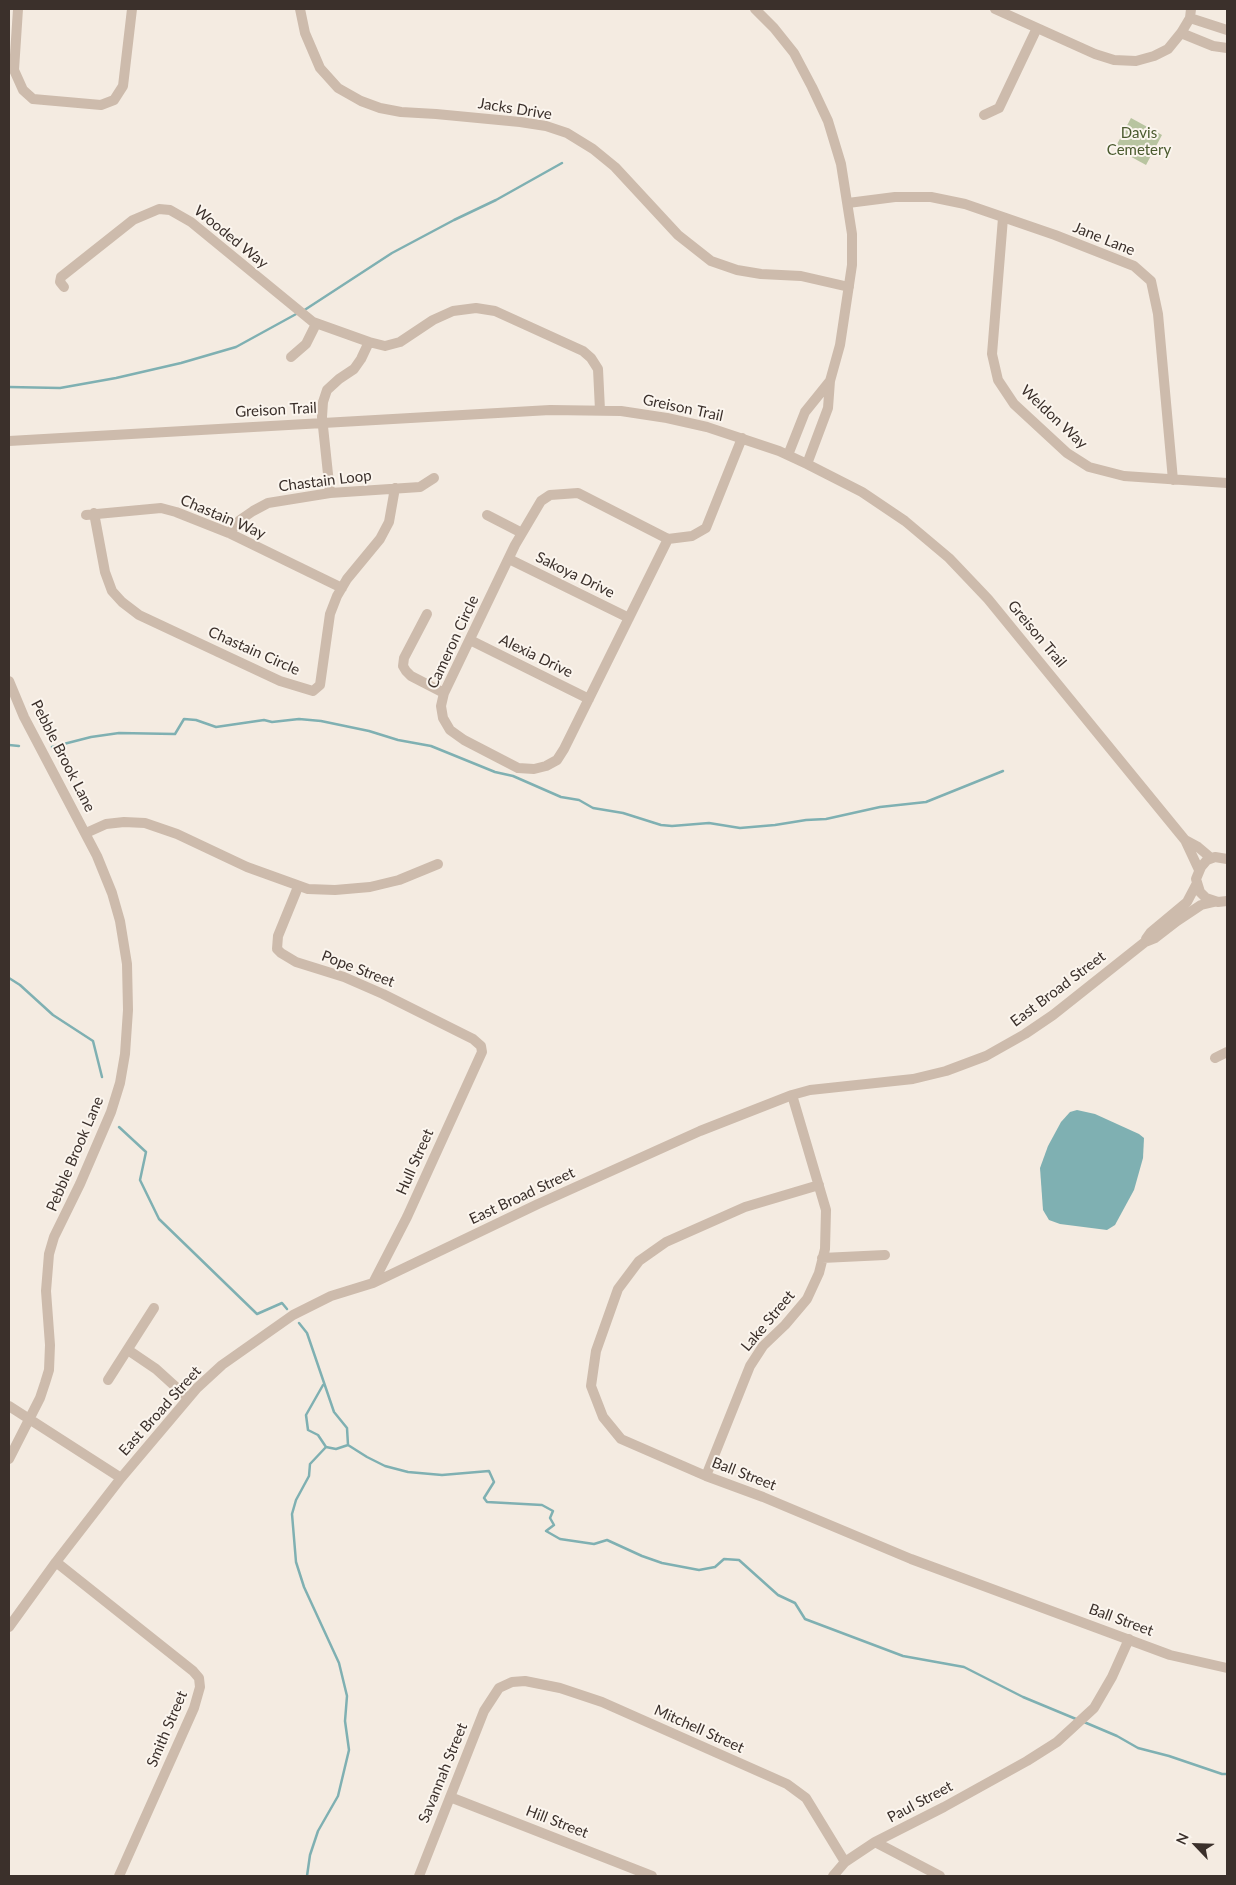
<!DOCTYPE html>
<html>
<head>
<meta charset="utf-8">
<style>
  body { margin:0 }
  #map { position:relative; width:1236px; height:1885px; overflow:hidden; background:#f4ebe1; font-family:Lato,sans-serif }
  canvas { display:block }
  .frame { position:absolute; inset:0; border:10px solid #3b302b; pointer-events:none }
  .north { position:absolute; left:1171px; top:1820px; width:50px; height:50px; -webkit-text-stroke:4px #fbf5ee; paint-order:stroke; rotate:294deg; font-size:14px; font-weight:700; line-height:20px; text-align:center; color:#3b302b }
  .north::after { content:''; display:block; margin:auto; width:18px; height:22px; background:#3b302b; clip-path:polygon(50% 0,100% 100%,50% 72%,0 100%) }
</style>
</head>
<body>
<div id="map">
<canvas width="1236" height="1885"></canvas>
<div class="frame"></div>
<div class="north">N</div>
</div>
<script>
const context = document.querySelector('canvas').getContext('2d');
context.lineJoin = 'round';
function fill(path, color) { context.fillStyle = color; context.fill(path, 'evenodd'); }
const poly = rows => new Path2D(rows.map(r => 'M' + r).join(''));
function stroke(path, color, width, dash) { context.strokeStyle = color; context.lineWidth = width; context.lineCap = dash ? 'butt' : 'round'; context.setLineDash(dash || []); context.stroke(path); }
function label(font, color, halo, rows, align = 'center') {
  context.font = font + ' Lato,sans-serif'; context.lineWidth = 4; context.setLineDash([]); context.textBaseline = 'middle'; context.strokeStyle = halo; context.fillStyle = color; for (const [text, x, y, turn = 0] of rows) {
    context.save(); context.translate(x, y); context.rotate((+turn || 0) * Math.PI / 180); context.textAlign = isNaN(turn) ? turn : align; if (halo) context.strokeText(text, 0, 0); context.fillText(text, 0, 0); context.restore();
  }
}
fill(poly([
  [1131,118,1162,135,1146,165,1115,148]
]), '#b8c4a0');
fill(poly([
  [1077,1110,1095,1114,1139,1134,1144,1138,1143,1158,1134,1190,1115,1225,1107,1230,1060,1224,1049,1220,1043,1210,1040,1168,1048,1146,1061,1122,1070,1112]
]), '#7fb0b2');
stroke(poly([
  [303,311,392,253,454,220,496,200,562,163],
  [9,387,60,388,116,378,181,363,236,347,298,313],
  [9,745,19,746],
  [52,747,91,737,119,733,175,734,184,719,196,720,216,727,264,720,272,722,299,719,321,721,369,731,398,740,431,746,495,772,513,776,561,797,579,800,593,808,623,813,661,825,672,826,709,823,740,828,775,825,806,820,826,819,880,807,926,802,1003,771],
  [9,978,20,985,53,1015,93,1041,102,1077],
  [119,1127,146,1152,140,1180,159,1219,257,1314,282,1303,287,1309],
  [299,1323,307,1333,334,1412,347,1428,348,1445,367,1457,385,1466,408,1472,442,1475,489,1471,494,1482,484,1498,487,1502,542,1505,553,1511,550,1518,554,1525,546,1531,560,1539,594,1544,607,1540,642,1556,662,1563,699,1570,715,1567,724,1559,739,1560,778,1595,795,1603,805,1619,903,1656,964,1667,1023,1697,1076,1719],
  [326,1447,336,1449,348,1445],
  [1084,1722,1117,1736,1138,1748,1169,1756,1222,1774,1227,1774],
  [307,1876,310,1855,318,1831,338,1796,349,1750,345,1721,347,1696,339,1663,304,1587,296,1562,292,1514,296,1500,309,1476,310,1464,326,1447,318,1435,308,1430,306,1415,323,1385]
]), '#7fb0b2', 2.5);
stroke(poly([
  [18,9,14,70,23,90,33,99,101,105,114,100,123,86,132,9],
  [300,9,305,33,320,68,338,88,361,101,380,108,401,112,436,114,520,122,546,126,567,133,593,149,615,167,678,235,711,261,737,270,761,274,801,276,849,287],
  [755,9,774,28,794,53,812,87,828,121,841,164,852,234,852,265,840,345,830,381,828,408,807,464],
  [995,9,1095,54,1114,60,1136,61,1154,56,1168,49,1181,33,1190,18,1191,9],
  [1190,18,1227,30],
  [1181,33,1213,46,1227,48],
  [984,115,999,108,1037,28],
  [848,203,895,197,931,197,965,204,1055,235,1134,266,1151,281,1158,314,1173,480],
  [1003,218,992,354,998,380,1014,404,1067,453,1089,467,1124,476,1227,483],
  [64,287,60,282,61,277,133,220,159,209,170,210,191,222,313,322,369,342,361,359,354,369,339,379,327,390,323,402,322,417,330,493],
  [369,342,385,346,400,342,433,320,453,311,476,308,495,311,583,351,591,358,598,369,600,410],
  [291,357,306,344,316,324],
  [9,441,550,410,621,411,667,418,707,427,779,451,807,464,862,492,905,521,949,558,988,599,1185,840,1199,870],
  [788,455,805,412,830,381],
  [94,513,105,572,112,591,122,602,139,615,280,681,313,691,320,685,330,614,337,596,347,579,380,539,389,522,395,488],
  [86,515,161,508,176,512,229,533,342,588],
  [487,515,522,533],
  [229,533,240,520,253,511,268,503,330,493,420,487,434,478],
  [668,539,564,749,557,760,546,766,534,769,518,768,464,740,450,730,443,718,441,706,444,693,515,545,541,501,550,495,578,493,668,539,692,536,706,528,742,438],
  [509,559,629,618],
  [427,614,404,658,403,666,406,671,411,676,444,693],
  [470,640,589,699],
  [9,681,24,717,97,856,112,893,120,921,127,964,128,1010,125,1054,120,1083,111,1112,80,1184,54,1237,49,1254,46,1291,50,1345,49,1370,45,1383,40,1398,9,1459],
  [86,833,106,824,124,822,145,823,177,834,247,867,308,889,335,890,370,887,399,880,438,864],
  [1185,840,1198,847,1211,858],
  [1227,859,1215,857,1207,860,1201,867,1196,879,1200,892,1206,898,1218,902,1227,901],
  [298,887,278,936,277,949,281,953,296,962,344,977,383,994,473,1039,481,1046,482,1052,407,1217,373,1283],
  [1146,939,1151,932,1187,902,1197,883],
  [1215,1058,1227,1052],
  [819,1185,745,1207,666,1242,639,1261,618,1289,596,1351,591,1386,603,1417,621,1439,706,1476,763,1497,911,1559,1170,1655,1227,1668],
  [822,1258,885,1255],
  [128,1350,156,1369,188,1398],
  [108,1380,154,1308],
  [9,1406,121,1478],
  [706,1476,750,1366,763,1346,785,1325,807,1299,819,1273,825,1249,826,1210,792,1095],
  [56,1562,193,1671,199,1678,200,1687,194,1708,119,1876],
  [9,1627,56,1562,121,1478,197,1388,222,1365,293,1315,331,1296,373,1283,538,1204,700,1131,792,1095,810,1090,913,1079,946,1071,986,1056,1025,1034,1053,1015,1145,942,1155,938,1177,921,1201,905,1214,902],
  [450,1797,652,1876],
  [875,1842,940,1876],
  [419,1876,484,1711,499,1688,512,1682,525,1681,560,1688,602,1702,787,1784,806,1798,845,1862],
  [833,1876,845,1862,875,1842,944,1807,1027,1761,1057,1742,1094,1708,1112,1677,1129,1639]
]), '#cdbbac', 10);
label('15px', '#3b302b', '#fbf5ee', [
  ["Jacks Drive",515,109,9],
  ["Wooded Way",231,237,39],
  ["Jane Lane",1104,239,22],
  ["Greison Trail",683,408,12],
  ["Greison Trail",276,410,-3],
  ["Weldon Way",1054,417,43],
  ["Chastain Loop",325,481,-7],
  ["Chastain Way",223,517,23],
  ["Sakoya Drive",575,575,26],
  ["Greison Trail",1037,634,50],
  ["Cameron Circle",453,642,-65],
  ["Chastain Circle",254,651,24],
  ["Alexia Drive",536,656,26],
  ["Pebble Brook Lane",63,756,63],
  ["Pope Street",358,969,21],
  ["East Broad Street",1058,989,-37],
  ["Pebble Brook Lane",75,1154,-67],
  ["Hull Street",415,1162,-66],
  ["East Broad Street",522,1196,-25],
  ["Lake Street",768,1321,-50],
  ["East Broad Street",160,1411,-48],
  ["Ball Street",744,1474,21],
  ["Ball Street",1121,1620,20],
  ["Smith Street",167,1729,-67],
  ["Mitchell Street",699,1729,24],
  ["Savannah Street",443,1773,-68],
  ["Paul Street",920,1802,-28],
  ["Hill Street",557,1822,21]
]);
label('15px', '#4a5a2e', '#fbf5ee', [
  ["Davis",1139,133],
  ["Cemetery",1139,150]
]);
</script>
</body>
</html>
